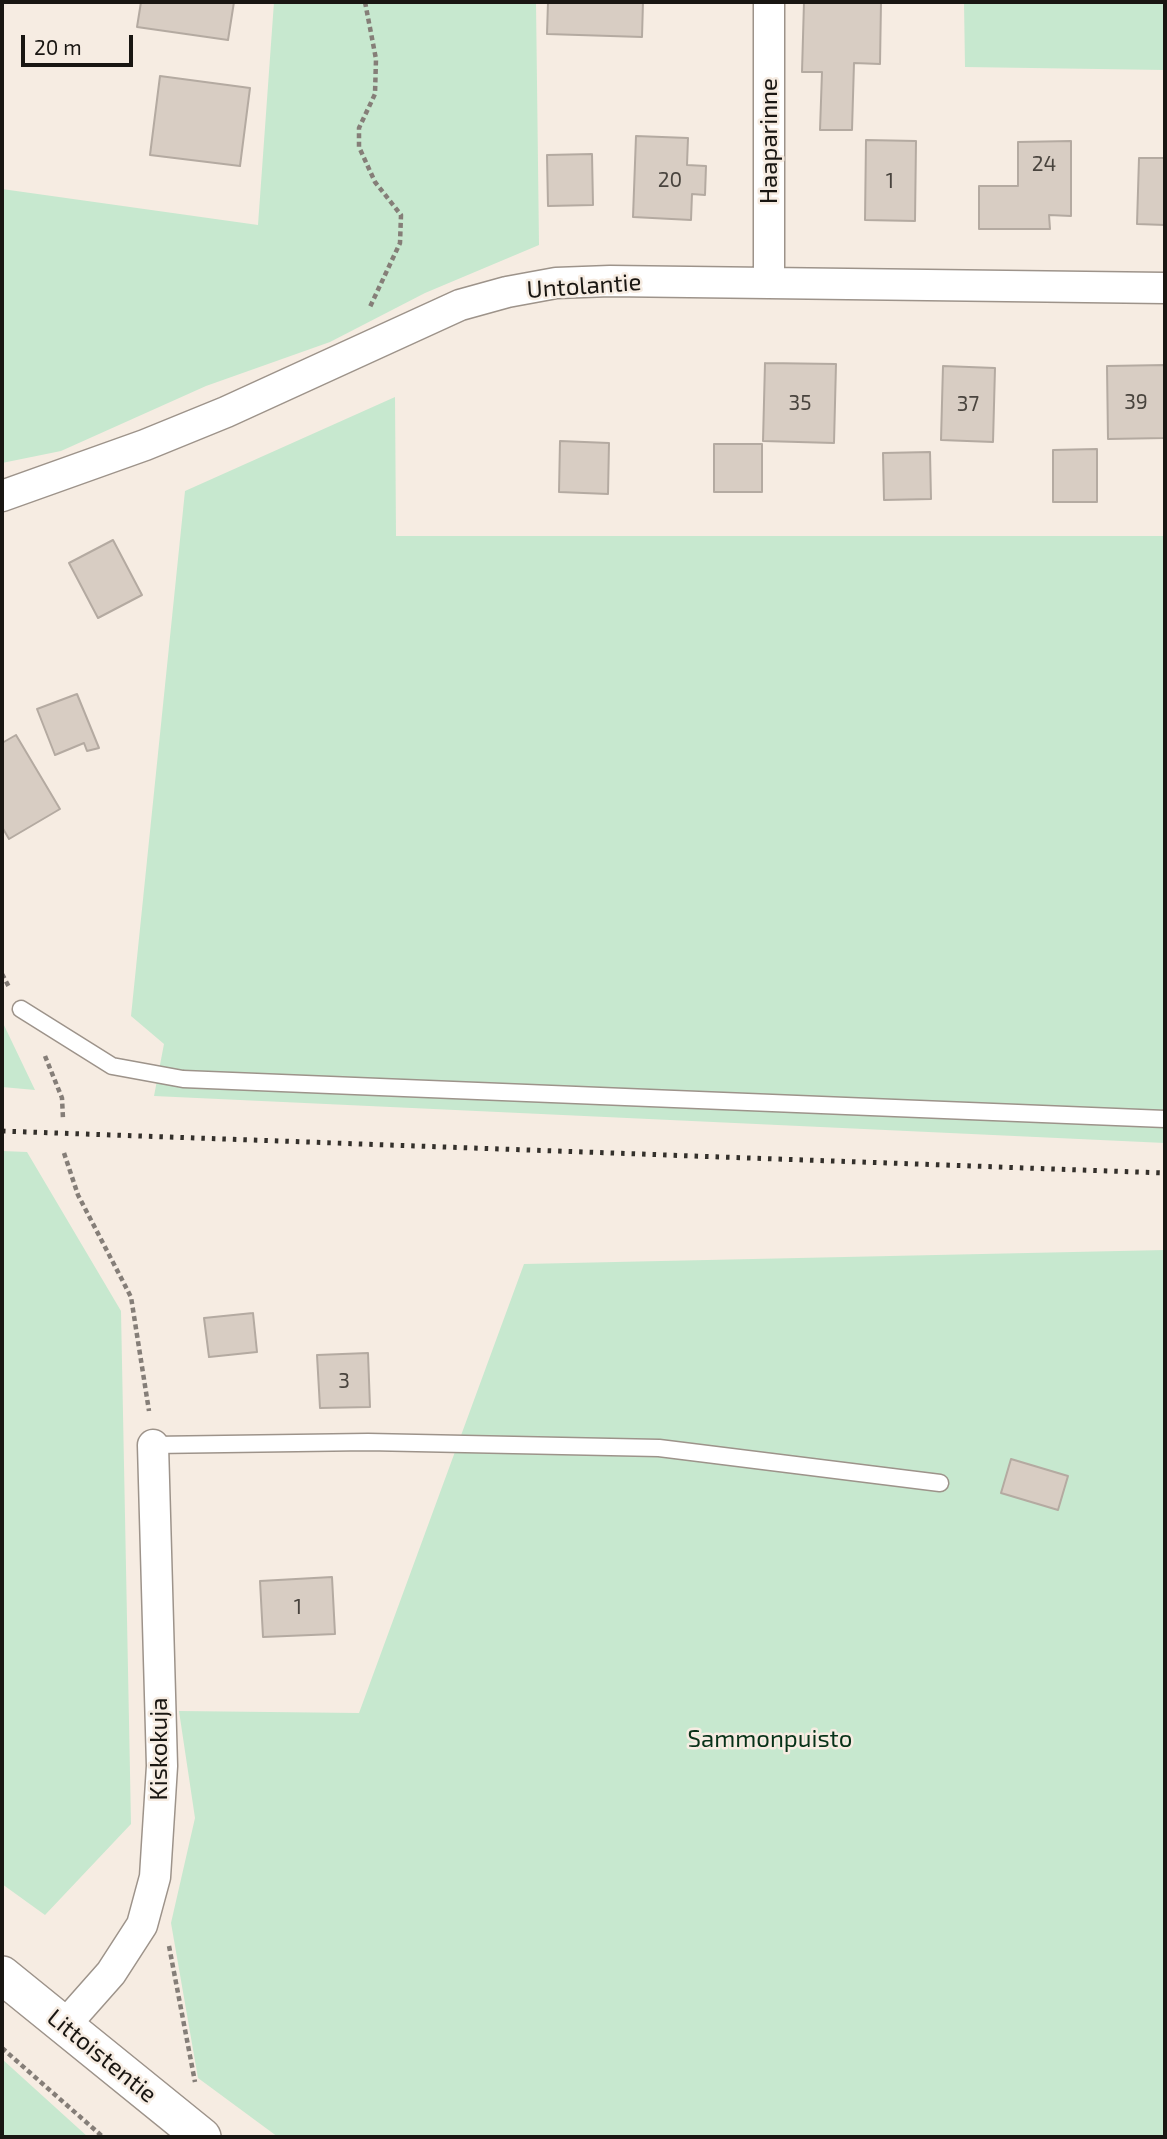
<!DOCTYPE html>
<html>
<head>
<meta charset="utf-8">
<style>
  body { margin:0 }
  #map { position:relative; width:1167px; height:2139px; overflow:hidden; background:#f6ece2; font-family:"Exo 2",sans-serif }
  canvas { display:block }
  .frame { position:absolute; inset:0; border:4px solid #191612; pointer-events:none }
  .scale { position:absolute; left:21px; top:35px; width:112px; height:32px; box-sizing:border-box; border:4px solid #191612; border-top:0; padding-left:9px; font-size:21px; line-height:24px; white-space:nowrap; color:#191612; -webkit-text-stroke:5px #f6ece2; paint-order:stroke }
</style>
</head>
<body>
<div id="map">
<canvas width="1167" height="2139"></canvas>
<div class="frame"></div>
<div class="scale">20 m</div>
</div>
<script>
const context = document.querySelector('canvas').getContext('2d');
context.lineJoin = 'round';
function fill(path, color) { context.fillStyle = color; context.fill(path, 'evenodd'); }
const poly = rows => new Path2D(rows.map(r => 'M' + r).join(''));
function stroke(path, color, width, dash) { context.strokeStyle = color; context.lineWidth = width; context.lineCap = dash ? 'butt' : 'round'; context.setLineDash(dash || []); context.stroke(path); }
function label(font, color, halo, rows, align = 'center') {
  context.font = font + ' "Exo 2",sans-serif'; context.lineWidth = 5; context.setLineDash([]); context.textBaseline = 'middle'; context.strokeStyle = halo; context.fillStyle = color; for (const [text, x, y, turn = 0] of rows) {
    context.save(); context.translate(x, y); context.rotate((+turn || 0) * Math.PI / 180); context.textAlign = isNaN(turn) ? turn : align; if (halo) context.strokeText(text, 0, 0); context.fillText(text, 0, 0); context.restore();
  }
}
fill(poly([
  [274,2,536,2,539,245,425,293,330,342,206,386,61,451,2,463,2,189,258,225],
  [964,2,1165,2,1165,70,965,67],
  [395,397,396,536,1165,536,1165,1143,154,1096,164,1044,131,1016,185,491],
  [2,1021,35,1090,2,1087],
  [2,1151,27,1152,121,1311,131,1824,45,1915,2,1884],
  [1165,1250,1165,2137,278,2137,198,2078,171,1923,195,1818,179,1711,359,1713,524,1264],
  [2,2059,88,2137,2,2137]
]), '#c7e8cf');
const building = poly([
  [141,2,234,2,228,40,137,27,141,2],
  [548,2,643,2,642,37,547,34,548,2],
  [804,2,881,2,880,64,854,63,852,130,820,130,822,72,802,72,804,2],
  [160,76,250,88,240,166,150,155,160,76],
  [636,136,688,138,687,165,706,166,705,195,692,194,691,220,633,217,636,136],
  [866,140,916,141,915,221,865,220,866,140],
  [1071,141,1071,216,1049,215,1050,229,979,229,979,186,1018,186,1018,142,1071,141],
  [592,154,593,205,548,206,547,155,592,154],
  [1139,158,1165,158,1165,225,1137,224,1139,158],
  [765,363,836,364,834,443,763,441,765,363],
  [1165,365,1165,438,1108,439,1107,366,1165,365],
  [943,366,995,368,993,442,941,440,943,366],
  [560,441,609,443,608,494,559,492,560,441],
  [714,444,762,444,762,492,714,492,714,444],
  [1097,449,1097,502,1053,502,1053,450,1097,449],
  [930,452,931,499,884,500,883,453,930,452],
  [113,540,142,595,98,618,69,563,113,540],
  [77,694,99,748,87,751,84,743,55,755,37,709,77,694],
  [16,735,60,809,9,839,2,827,2,743,16,735],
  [253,1313,257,1352,209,1357,204,1318,253,1313],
  [368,1353,370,1407,320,1408,317,1355,368,1353],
  [1011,1459,1068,1476,1058,1510,1001,1493,1011,1459],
  [332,1577,335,1634,263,1637,260,1581,332,1577]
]);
fill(building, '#d8cdc3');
stroke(building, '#b4aaa1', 2);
const service = poly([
  [21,1009,112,1066,183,1079,1165,1119],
  [153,1445,368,1442,659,1448,940,1483]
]);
const minor = poly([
  [769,2,769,281],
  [2,496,145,445,226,412,460,305,507,292,556,283,610,281,1165,288],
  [65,2025,111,1973,142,1925,155,1877,162,1766,153,1445]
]);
const tertiary = poly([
  [2,1975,202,2137]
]);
stroke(service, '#9d938a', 19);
stroke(minor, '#9d938a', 33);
stroke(tertiary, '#9d938a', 40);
stroke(poly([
  [365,2,376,59,375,94,359,128,359,147,375,182,401,215,400,243,369,309],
  [2,974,9,987],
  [45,1056,62,1098,63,1119],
  [64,1153,78,1195,131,1297,149,1411],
  [169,1946,195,2082],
  [2,2048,103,2137]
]), '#857e78', 4.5, [5, 3.5]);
stroke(service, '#fff', 16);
stroke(minor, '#fff', 30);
stroke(tertiary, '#fff', 37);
stroke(poly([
  [2,1131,1165,1173]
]), '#34302b', 5, [3.5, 7]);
label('21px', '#49443e', null, [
  ["24",1044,164],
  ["20",670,180],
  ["1",890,181],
  ["39",1136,402],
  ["35",800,403],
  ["37",968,404],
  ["3",344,1381],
  ["1",298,1607]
]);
label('24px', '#191612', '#f6ece2', [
  ["Haaparinne",769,141,-90],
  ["Untolantie",584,286,-4],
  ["Kiskokuja",159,1749,-90],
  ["Littoistentie",102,2056,39]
]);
label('24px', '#073218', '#f6ece2', [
  ["Sammonpuisto",770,1739]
]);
</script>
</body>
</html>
